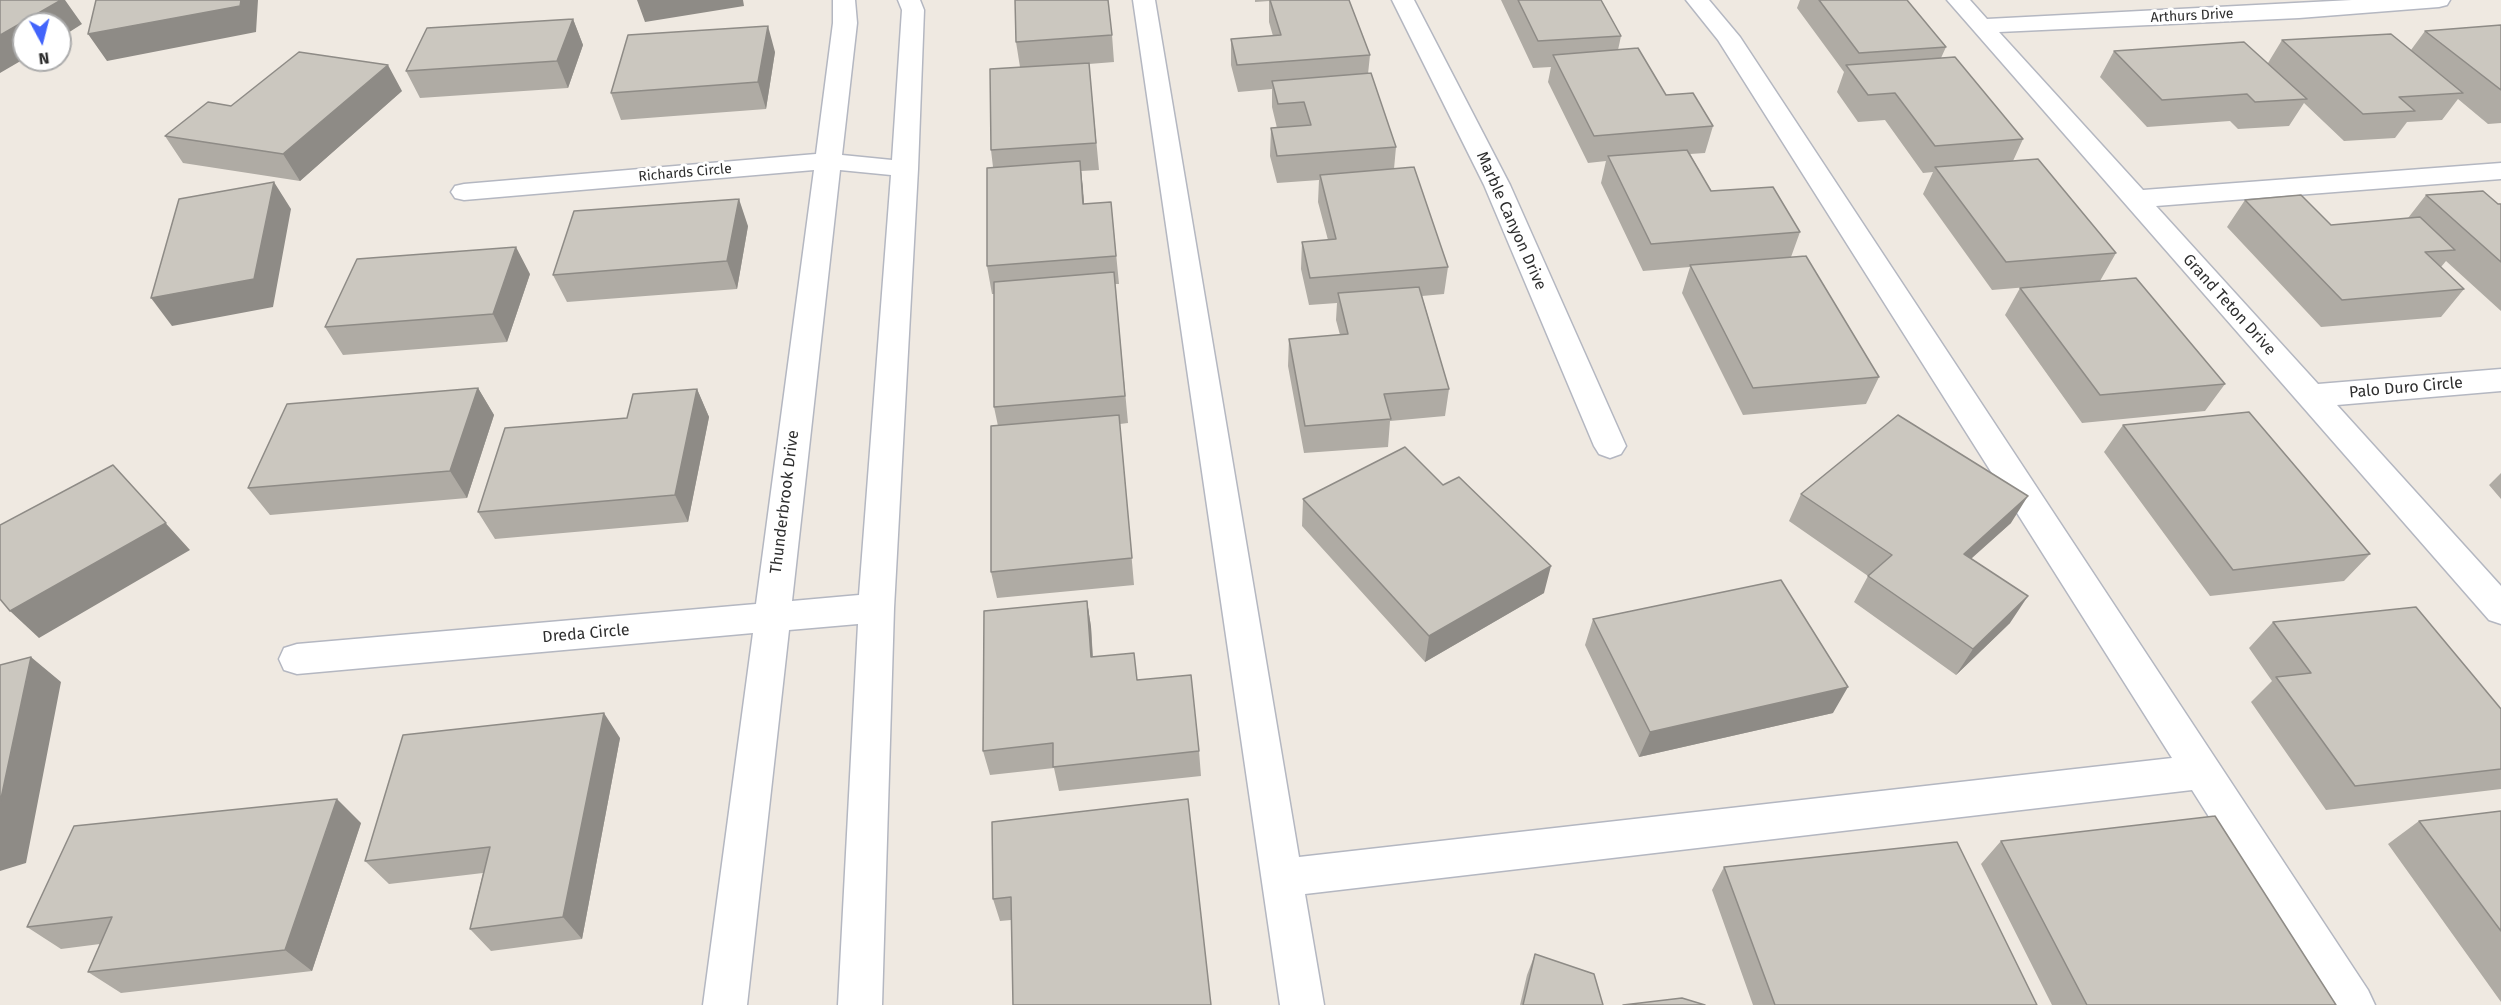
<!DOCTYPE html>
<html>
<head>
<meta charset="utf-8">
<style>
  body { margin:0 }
  #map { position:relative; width:2501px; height:1005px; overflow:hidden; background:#efe9e1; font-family:"Fira Sans",sans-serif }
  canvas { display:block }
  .north { position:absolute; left:12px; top:12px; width:60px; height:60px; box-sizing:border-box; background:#fff; border:2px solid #ababab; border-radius:50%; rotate:173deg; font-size:16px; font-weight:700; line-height:24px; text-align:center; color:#2e2e2e }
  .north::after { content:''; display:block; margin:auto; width:21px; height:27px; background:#4264fb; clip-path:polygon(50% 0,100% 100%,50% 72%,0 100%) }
</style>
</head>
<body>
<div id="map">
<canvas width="2501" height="1005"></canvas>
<div class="north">N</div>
</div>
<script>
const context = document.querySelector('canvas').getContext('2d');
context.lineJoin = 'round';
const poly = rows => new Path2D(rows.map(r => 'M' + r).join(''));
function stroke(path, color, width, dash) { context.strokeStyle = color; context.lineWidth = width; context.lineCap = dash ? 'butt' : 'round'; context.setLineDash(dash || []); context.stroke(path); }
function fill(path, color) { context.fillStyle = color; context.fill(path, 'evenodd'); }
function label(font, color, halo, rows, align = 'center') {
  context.font = font + ' "Fira Sans",sans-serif'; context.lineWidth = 6; context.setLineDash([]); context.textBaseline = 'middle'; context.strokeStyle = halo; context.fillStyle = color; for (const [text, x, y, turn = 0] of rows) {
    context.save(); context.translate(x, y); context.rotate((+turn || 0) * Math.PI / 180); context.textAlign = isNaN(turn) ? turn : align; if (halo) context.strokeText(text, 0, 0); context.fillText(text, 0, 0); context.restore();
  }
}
const minor = poly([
  [833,0,855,0,857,23,842,155,892,160,902,10,898,0,920,0,924,10,918,169,894,608,882,1005,838,1005,858,624,789,630,747,1005,703,1005,753,633,297,674,284,670,279,659,284,648,297,644,756,604,814,170,464,200,455,198,451,192,455,186,464,184,816,154,833,23,833,0],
  [840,170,891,175,859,595,792,601,840,170],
  [1133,0,1155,0,1299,857,2172,758,1718,40,1686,0,1709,0,1740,37,2368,990,2375,1005,2328,1005,2192,790,1305,894,1324,1005,1280,1005,1133,0],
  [1392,0,1414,0,1510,185,1626,446,1621,454,1610,458,1599,454,1594,446,1484,185,1392,0],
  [1947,0,1970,0,1987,19,2352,0,2450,0,2447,5,2439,7,2299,18,1999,32,2143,190,2501,163,2501,179,2156,206,2318,384,2501,369,2501,391,2337,405,2501,586,2501,624,2489,620,1947,0]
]);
stroke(minor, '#b4b7c1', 3);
fill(minor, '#fff');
fill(poly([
  [1255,0,1349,0,1370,55,1368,74,1396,147,1394,169,1448,267,1444,294,1422,296,1449,389,1445,416,1390,421,1388,447,1304,453,1288,366,1289,339,1340,335,1336,320,1337,303,1309,305,1301,269,1302,242,1328,240,1318,202,1319,180,1277,183,1270,156,1271,128,1277,128,1272,107,1272,89,1238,92,1231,65,1231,39,1273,36,1269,22,1269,1,1255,2],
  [1501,0,1601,0,1621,36,1618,50,1666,95,1713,126,1705,153,1690,154,1711,191,1800,232,1791,257,1879,377,1866,404,1743,415,1682,293,1690,267,1643,271,1601,183,1606,161,1588,163,1548,82,1551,67,1533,68],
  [1800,0,1907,0,1946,47,1941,58,2023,139,2013,161,2116,253,2100,281,1992,290,1923,194,1933,172,1923,173,1885,120,1858,122,1837,92,1844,72,1797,8],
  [573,19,583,45,568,88,420,98,406,71],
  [2501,25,2501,123,2488,124,2458,99,2442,120,2407,122,2395,138,2344,141,2304,103,2289,126,2238,129,2230,121,2147,127,2100,77,2114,51,2268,63,2282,40,2411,50,2425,31],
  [1112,35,1114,62,1089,64,1099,170,1081,171,1084,204,1111,202,1119,284,1115,284,1128,423,1120,424,1134,585,997,598,991,572,998,426,994,407,994,294,992,294,987,266,993,167,991,150,1020,67,1016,42],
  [775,52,766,109,621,120,611,93],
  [402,91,300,181,183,163,165,136,231,106],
  [2426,195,2501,204,2501,311,2446,261,2441,267,2464,289,2441,317,2321,327,2227,227,2245,200,2331,225,2408,218],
  [748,226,737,289,567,302,553,275],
  [530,274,507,342,343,355,325,327],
  [2020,288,2225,384,2205,411,2082,423,2005,315],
  [478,388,494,415,467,498,270,515,248,488],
  [697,389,709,417,688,522,495,539,478,512,627,418],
  [2123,425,2370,554,2344,581,2210,596,2104,452],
  [2501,473,2501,499,2489,485],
  [1801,494,2011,523,1971,559,2010,623,1956,675,1854,602,1868,576,1789,521],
  [1303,499,1544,593,1425,662,1302,526],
  [1087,601,1091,627,1093,657,1137,680,1199,751,1201,776,1059,791,1054,768,990,775,983,751],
  [1593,619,1833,713,1639,757,1585,645],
  [2273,622,2501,709,2501,789,2326,810,2251,702,2272,681,2249,648],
  [620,738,582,939,491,951,470,929,483,873,389,884,365,861],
  [2501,811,2501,1002,2388,844,2419,821],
  [992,822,1211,1005,1011,920,1000,921,993,899],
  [361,823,312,971,121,993,88,972,100,944,61,949,27,927],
  [2001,841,2336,1005,2052,1005,1981,864],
  [1724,867,2037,1005,1753,1005,1712,890],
  [1535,954,1603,1005,1520,1005,1527,975]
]), '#afaba4');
fill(poly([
  [61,0,65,0,82,24,60,38,60,24,24,24,24,59,0,73,0,35],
  [241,0,258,0,256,32,107,61,88,34],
  [637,0,743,0,744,6,645,22],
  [573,19,583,45,568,88,557,61],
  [768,26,775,52,766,109,758,82],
  [388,65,402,91,300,181,283,154],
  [1080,161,1083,189,1086,232,1083,204],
  [274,182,291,209,273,307,172,326,151,298],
  [739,199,748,226,737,289,727,261],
  [516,247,530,274,507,342,493,314],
  [478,388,494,415,467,498,450,471],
  [697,389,709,417,688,522,675,495],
  [113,465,190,550,39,638,10,611],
  [2028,496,2011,523,1947,580,1964,554],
  [1551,566,1544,593,1425,662,1429,636],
  [2028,596,2010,623,1956,675,1973,649],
  [1087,601,1091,627,1094,683,1091,657],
  [31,657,61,682,26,863,0,871,0,803],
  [1848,687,1833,713,1639,757,1650,732],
  [604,713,620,738,582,939,563,917],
  [337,799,361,823,312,971,285,950]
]), '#8e8b86');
const building = poly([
  [0,0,61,0,0,35,0,0],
  [96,0,241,0,240,6,88,34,96,0],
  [1015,0,1108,0,1112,35,1016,42,1015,0],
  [1270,0,1349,0,1370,55,1237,65,1231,39,1281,35,1270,0],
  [1518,0,1601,0,1621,36,1538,41,1518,0],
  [1819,0,1907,0,1946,47,1859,53,1819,0],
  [573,19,557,61,406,71,427,28,573,19],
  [2501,25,2501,90,2425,31,2501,25],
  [768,26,758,82,611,93,628,35,768,26],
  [2391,34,2463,93,2399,97,2415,111,2363,114,2282,40,2391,34],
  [2244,42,2307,99,2255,102,2247,94,2162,100,2114,51,2244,42],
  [1638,48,1666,95,1693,93,1713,126,1594,136,1553,55,1638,48],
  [299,52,388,65,283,154,165,136,208,102,231,106,299,52],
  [1955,57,2023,139,1935,146,1895,93,1868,95,1846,65,1955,57],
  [1089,63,1096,143,991,150,990,69,1089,63],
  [1371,73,1396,147,1277,156,1271,128,1311,125,1304,102,1278,104,1272,81,1371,73],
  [1687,150,1711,191,1773,187,1800,232,1651,244,1608,156,1687,150],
  [2038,159,2116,253,2006,262,1935,167,2038,159],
  [1080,161,1083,204,1111,202,1116,256,987,266,987,168,1080,161],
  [1414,167,1448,267,1310,278,1302,242,1336,239,1320,175,1414,167],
  [274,182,254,279,151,298,179,199,274,182],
  [2483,191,2498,204,2501,204,2501,262,2426,195,2483,191],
  [2301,195,2331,225,2420,217,2455,250,2425,252,2464,289,2342,300,2245,200,2301,195],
  [739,199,727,261,553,275,574,211,739,199],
  [516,247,493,314,325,327,357,259,516,247],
  [1806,256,1879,377,1753,388,1690,265,1806,256],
  [1114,272,1125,396,994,407,994,282,1114,272],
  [2136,278,2225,384,2100,395,2020,288,2136,278],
  [1419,287,1449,389,1384,394,1391,419,1305,426,1289,339,1348,334,1338,293,1419,287],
  [478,388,450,471,248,488,287,404,478,388],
  [697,389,675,495,478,512,505,428,627,418,633,394,697,389],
  [2249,412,2370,554,2233,570,2123,425,2249,412],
  [1119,415,1132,558,991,572,991,426,1119,415],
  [1898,415,2028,496,1964,554,2028,596,1973,649,1868,576,1892,555,1801,494,1898,415],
  [1405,447,1443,485,1459,477,1551,566,1429,636,1303,499,1405,447],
  [113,465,166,523,10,611,0,599,0,525,113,465],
  [1781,580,1848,687,1650,732,1593,619,1781,580],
  [1087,601,1091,657,1134,653,1137,680,1191,675,1199,751,1053,767,1053,743,983,751,984,611,1087,601],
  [2416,607,2501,709,2501,769,2355,786,2276,677,2311,673,2273,622,2416,607],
  [31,657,0,803,0,665,31,657],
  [604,713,563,917,470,929,490,847,365,861,403,735,604,713],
  [337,799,285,950,88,972,112,917,27,927,74,826,337,799],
  [1188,799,1211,1005,1013,1005,1011,897,993,899,992,822,1188,799],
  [2501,811,2501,931,2419,821,2501,811],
  [2215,816,2336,1005,2087,1005,2001,841,2215,816],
  [1957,842,2037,1005,1775,1005,1724,867,1957,842],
  [1535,954,1594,974,1603,1005,1523,1005,1535,954],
  [1682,998,1705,1005,1623,1005,1682,998]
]);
fill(building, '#cbc7bf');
stroke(building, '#8e8b86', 1.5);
label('14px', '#2e2e2e', '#fff', [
  ["Arthurs Drive",2192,16,-3],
  ["Richards Circle",685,173,-5]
]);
label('16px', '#2e2e2e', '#fff', [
  ["Marble Canyon Drive",1511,221,66],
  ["Grand Teton Drive",2229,305,48],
  ["Palo Duro Circle",2406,388,-5],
  ["Thunderbrook Drive",785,502,-83],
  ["Dreda Circle",586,634,-5]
]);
</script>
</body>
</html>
